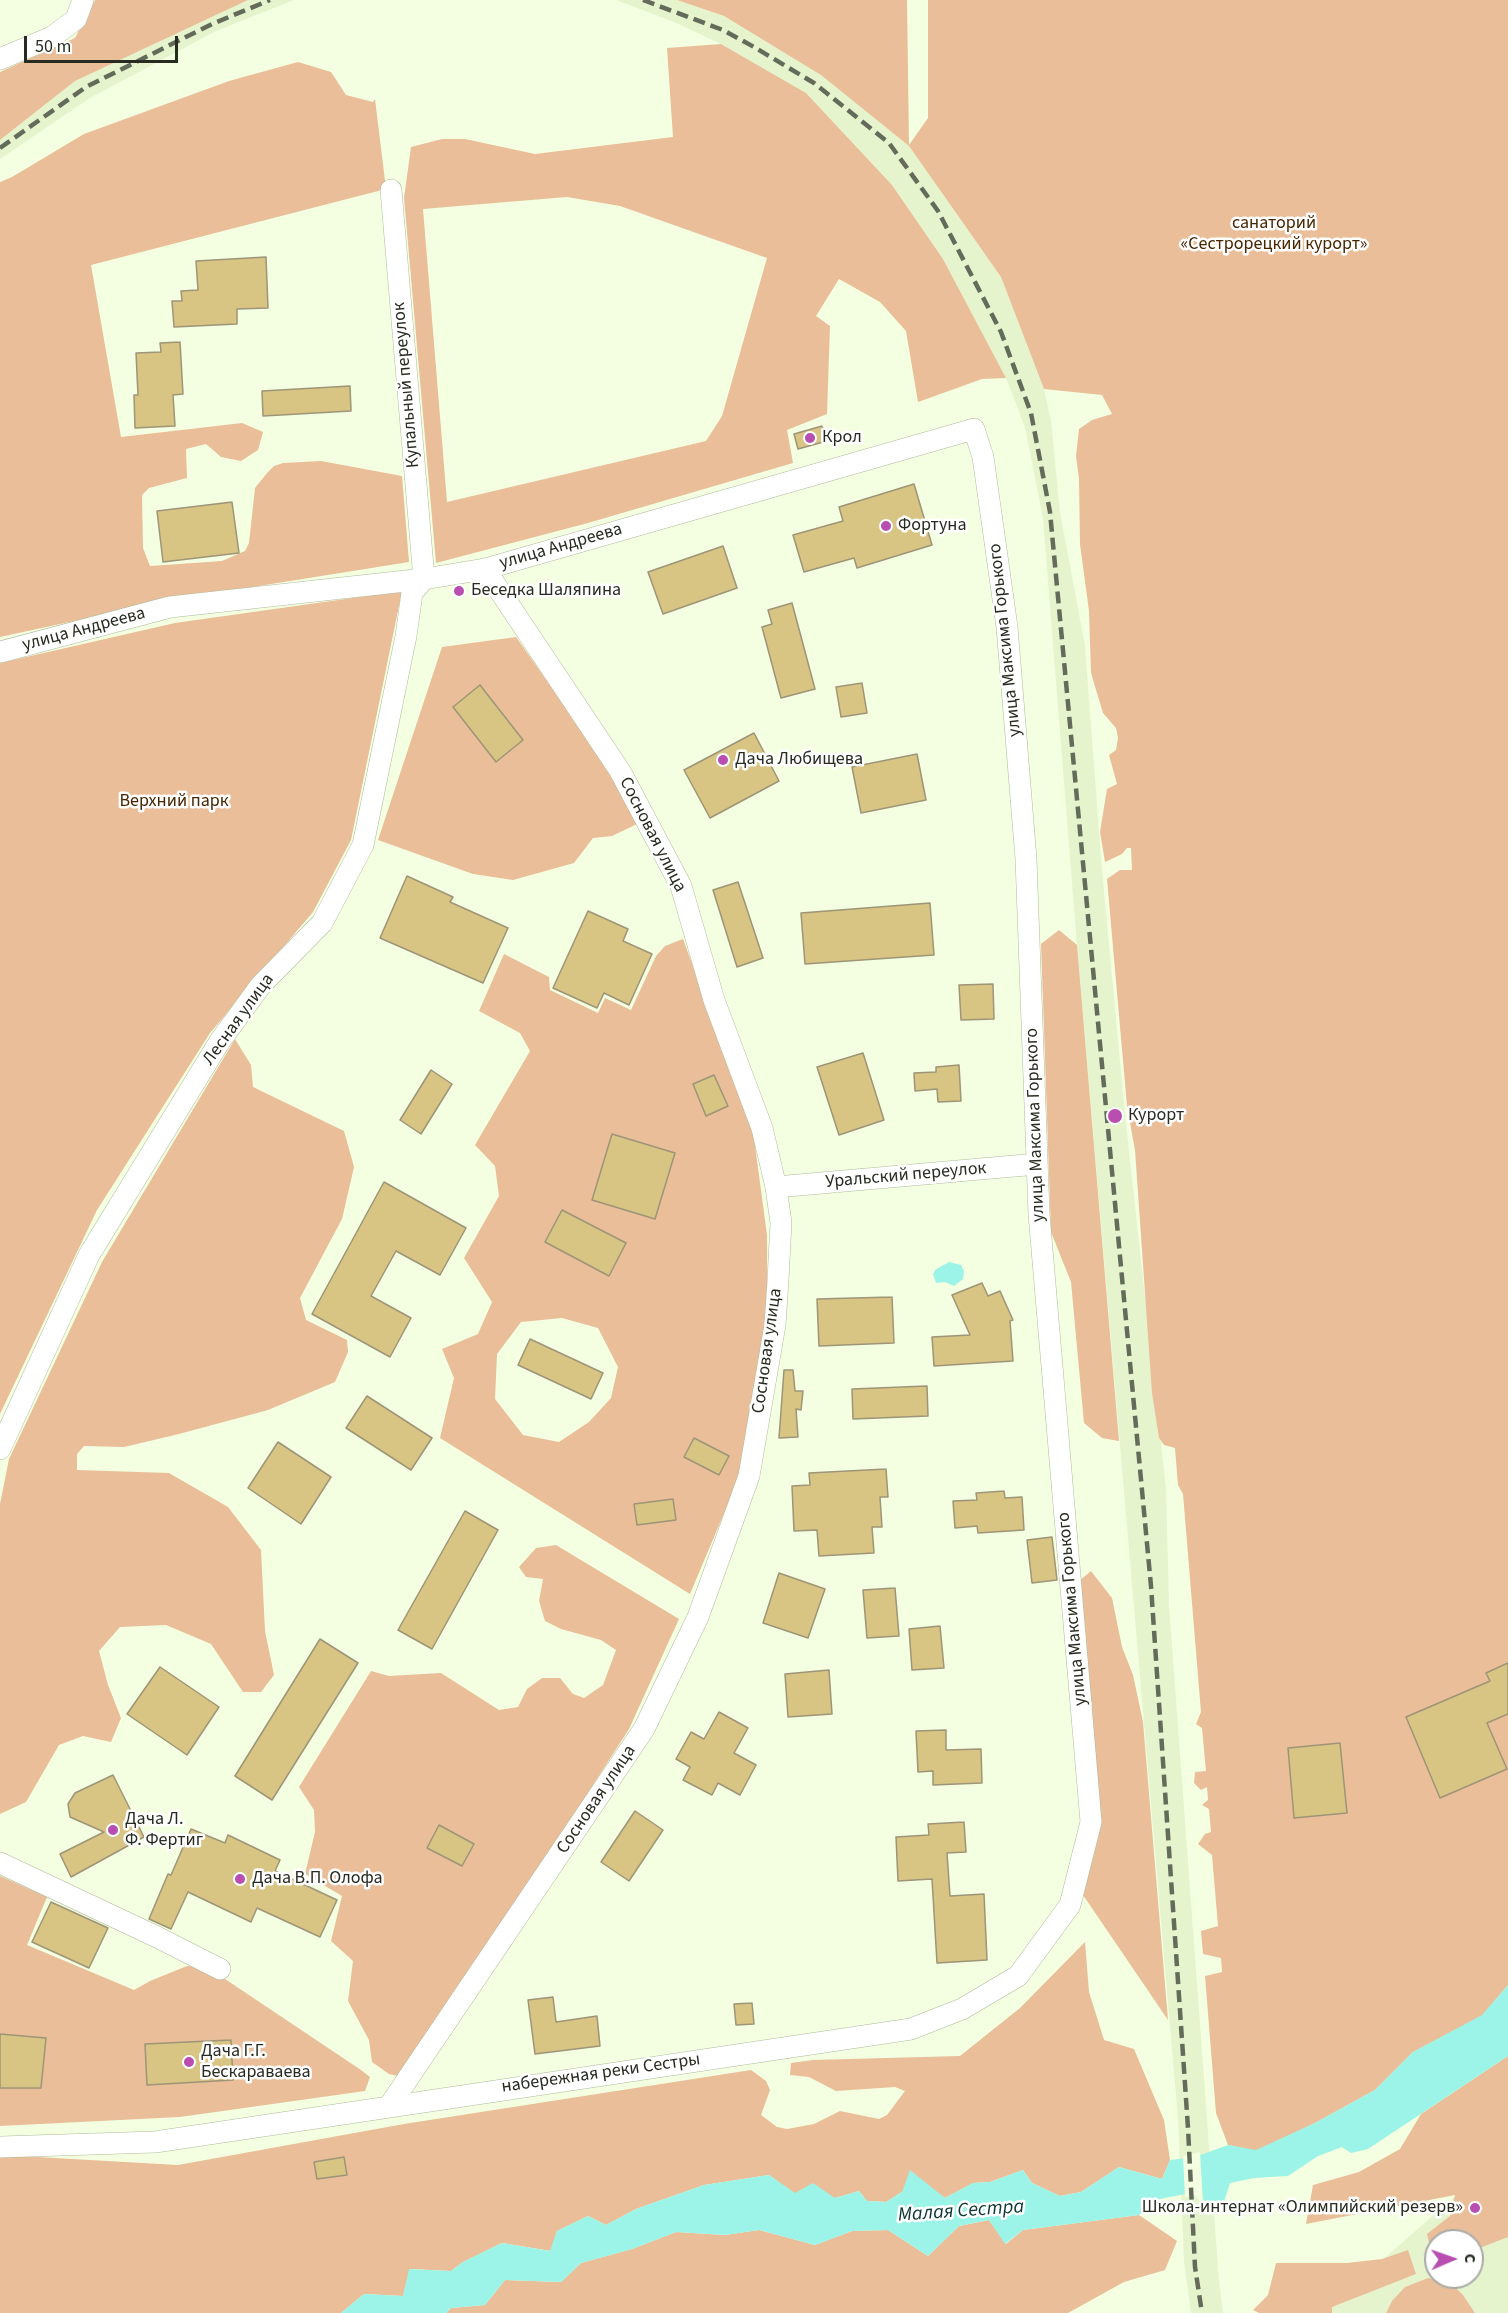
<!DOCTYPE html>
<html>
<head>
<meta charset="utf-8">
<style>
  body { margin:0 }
  #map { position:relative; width:1508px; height:2313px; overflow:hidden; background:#f3ffe0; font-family:"Source Sans 3",sans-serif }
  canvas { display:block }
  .north { position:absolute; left:1424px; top:2229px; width:60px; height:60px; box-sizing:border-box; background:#fff; border:2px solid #a9aaa6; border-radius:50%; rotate:88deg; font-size:16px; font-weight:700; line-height:24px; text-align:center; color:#272b20 }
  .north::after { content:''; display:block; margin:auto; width:21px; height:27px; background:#b74eb0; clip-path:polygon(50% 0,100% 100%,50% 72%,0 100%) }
  .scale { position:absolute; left:24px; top:36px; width:154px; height:27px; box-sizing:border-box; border:3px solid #272b20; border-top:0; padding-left:8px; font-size:18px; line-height:21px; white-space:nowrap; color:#272b20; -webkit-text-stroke:4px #fff; paint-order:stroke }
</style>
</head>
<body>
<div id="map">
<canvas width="1508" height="2313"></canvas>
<div class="north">С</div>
<div class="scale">50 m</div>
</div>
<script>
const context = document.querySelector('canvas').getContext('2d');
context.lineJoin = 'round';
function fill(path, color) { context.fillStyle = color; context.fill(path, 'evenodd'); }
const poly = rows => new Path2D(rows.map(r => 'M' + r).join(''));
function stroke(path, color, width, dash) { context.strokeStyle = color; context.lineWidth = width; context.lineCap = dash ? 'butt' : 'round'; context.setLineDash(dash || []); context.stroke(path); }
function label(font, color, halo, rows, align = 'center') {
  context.font = font + ' "Source Sans 3",sans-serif'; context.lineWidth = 5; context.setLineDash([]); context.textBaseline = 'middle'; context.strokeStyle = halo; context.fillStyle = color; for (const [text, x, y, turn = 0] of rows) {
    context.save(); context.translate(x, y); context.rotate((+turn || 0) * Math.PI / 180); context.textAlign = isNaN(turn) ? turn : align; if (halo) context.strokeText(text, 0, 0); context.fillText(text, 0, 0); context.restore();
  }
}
fill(poly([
  [248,0,294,0,216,31,90,98,0,159,0,140,75,81],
  [616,0,677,0,724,16,822,75,909,146,1001,277,1044,389,1051,421,1060,512,1085,646,1102,870,1125,1114,1166,1489,1169,1605,1219,2281,1223,2313,1191,2313,1184,2261,1178,2119,1077,945,1043,519,1025,427,1006,378,943,259,892,185,806,93,721,44,674,22],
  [1508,2150,1508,2313,1309,2313,1372,2269],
  [1436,2241,1472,2241,1472,2277,1436,2277]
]), '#e6f4ce');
fill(poly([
  [95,0,248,0,75,81,0,140,0,72,75,38],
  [677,0,907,0,909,145,928,118,928,0,1508,0,1508,1985,1482,2016,1413,2052,1375,2090,1315,2123,1256,2151,1228,2145,1216,2113,1205,1976,1222,1972,1221,1958,1203,1954,1201,1931,1218,1926,1212,1855,1198,1844,1205,1834,1211,1832,1209,1809,1202,1805,1208,1800,1207,1787,1201,1790,1194,1783,1195,1772,1206,1771,1202,1728,1196,1724,1201,1712,1183,1494,1178,1485,1175,1448,1164,1445,1159,1438,1152,1393,1135,1150,1127,1106,1107,879,1120,870,1132,870,1131,848,1127,848,1122,854,1105,862,1100,832,1107,789,1117,784,1109,755,1116,750,1118,738,1116,728,1103,713,1091,673,1089,611,1080,544,1079,479,1076,456,1079,429,1092,420,1112,414,1102,395,1044,389,1001,277,909,146,821,75,724,16],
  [721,44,806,93,892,185,943,259,1006,378,982,379,918,402,906,331,880,302,839,279,816,316,830,326,827,414,787,430,793,463,588,523,436,563,404,198,411,147,442,139,465,139,535,154,673,137,667,48],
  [567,197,620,206,767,258,722,416,706,441,447,502,423,209],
  [298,62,331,72,346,95,373,102,375,99,386,189,91,265,121,437,242,423,263,432,258,450,241,461,221,457,206,444,186,449,187,478,149,488,142,495,143,548,150,566,222,561,245,551,249,543,255,488,267,473,274,466,283,463,321,461,402,476,409,562,171,600,0,637,0,182,12,177,84,134,229,81],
  [402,591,351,840,313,912,210,1033,97,1210,0,1414,0,663,175,623],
  [516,637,611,772,637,824,612,836,593,838,574,863,513,880,473,874,378,840,442,647],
  [1059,930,1077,945,1119,1441,1102,1438,1084,1423,1071,1282,1051,1232,1041,944],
  [683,939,753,1131,767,1235,767,1322,738,1480,690,1594,440,1438,454,1378,442,1349,478,1334,492,1302,464,1258,499,1196,495,1166,475,1145,530,1051,520,1033,479,1011,504,954,549,977,550,990,598,1013,605,998,631,1010,656,956,665,946],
  [562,1318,598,1328,618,1367,611,1398,589,1422,559,1442,523,1435,495,1399,497,1354,521,1322],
  [235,1039,251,1065,253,1087,344,1131,354,1167,342,1219,300,1298,306,1320,347,1340,348,1352,335,1382,268,1410,179,1434,124,1447,84,1446,77,1454,77,1470,169,1473,228,1507,261,1550,265,1631,274,1675,261,1692,243,1692,211,1644,166,1625,120,1627,99,1651,108,1685,121,1718,111,1742,83,1736,59,1745,26,1802,0,1814,0,1504,9,1459,102,1262],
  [556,1545,679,1619,629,1729,477,1965,402,2077,389,2074,372,2062,369,2040,348,2001,353,1961,331,1941,342,1896,305,1874,315,1832,314,1810,299,1787,371,1671,389,1676,441,1673,499,1710,518,1707,527,1689,542,1678,560,1678,573,1694,584,1698,603,1685,616,1650,601,1640,561,1629,545,1621,539,1601,543,1579,526,1577,519,1567,536,1548],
  [1091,1571,1112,1598,1122,1647,1133,1675,1143,1722,1168,2020,1083,1895,1099,1822,1079,1581],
  [0,1876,47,1897,27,1945,134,1990,150,1981,187,1966,207,1967,361,2070,370,2077,365,2091,180,2117,0,2126],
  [1085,1942,1089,1992,1104,2040,1134,2049,1164,2120,1170,2160,1162,2179,1119,2167,1081,2192,1060,2196,1032,2183,1023,2170,990,2182,973,2183,945,2198,930,2188,902,2192,886,2202,867,2201,859,2191,835,2198,795,2194,769,2175,704,2185,636,2209,606,2225,588,2216,557,2231,551,2251,502,2243,463,2262,451,2271,410,2269,403,2296,364,2294,341,2313,0,2313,0,2157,19,2156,178,2165,404,2124,751,2070,766,2081,770,2090,761,2115,777,2127,787,2129,814,2124,840,2111,879,2119,887,2115,905,2091,895,2087,836,2091,809,2077,790,2075,791,2063,813,2060,960,2056,1020,2008],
  [1508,2056,1508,2237,1472,2251,1472,2241,1436,2241,1436,2258,1433,2259,1427,2234,1450,2216,1455,2195,1306,2224,1313,2185,1359,2172,1400,2149,1421,2114],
  [1139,2215,1177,2241,1165,2270,1124,2282,1068,2313,446,2313,451,2308,485,2305,505,2280,561,2282,581,2263,632,2249,676,2232,725,2235,759,2230,815,2245,852,2231,888,2230,928,2256,959,2226,989,2220,1006,2244,1023,2230],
  [1408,2250,1416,2274,1332,2307,1332,2313,1259,2313,1253,2310,1268,2295,1276,2263,1347,2263,1382,2259],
  [1428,2278,1450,2282,1463,2295,1475,2313,1386,2313,1392,2301,1405,2287]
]), '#e9be99');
fill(poly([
  [949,1262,961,1265,964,1271,963,1279,954,1286,945,1282,936,1283,933,1274,935,1270],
  [1508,1985,1508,2056,1368,2149,1351,2153,1342,2147,1318,2156,1288,2176,1254,2178,1230,2183,1220,2214,1195,2192,1155,2200,1139,2215,1023,2230,1005,2244,989,2220,959,2226,928,2256,888,2230,852,2231,815,2245,759,2230,725,2235,676,2232,632,2249,581,2263,561,2282,505,2280,485,2305,451,2308,446,2313,341,2313,364,2294,403,2296,409,2269,451,2271,463,2262,502,2243,550,2251,557,2231,588,2216,606,2225,636,2209,704,2185,769,2175,795,2193,813,2183,835,2198,859,2191,867,2201,886,2202,902,2192,910,2170,945,2198,973,2183,990,2182,1023,2170,1032,2183,1060,2196,1081,2192,1119,2167,1162,2179,1170,2160,1195,2157,1228,2145,1256,2150,1315,2123,1375,2090,1413,2052,1482,2015]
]), '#9cf4e8');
fill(poly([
  [1200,2152,1203,2203,1194,2195,1185,2197,1183,2156]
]), '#f3ffe0');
const building = poly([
  [266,257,268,308,237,309,237,324,174,327,172,301,182,301,181,291,198,290,196,261,266,257],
  [180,342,183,394,173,395,175,426,135,428,134,395,138,395,136,353,161,352,160,343,180,342],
  [350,386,351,411,263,416,262,391,350,386],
  [822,426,827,441,798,449,794,434,822,426],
  [914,484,932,545,857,568,854,558,804,572,793,535,843,521,839,507,914,484],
  [232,502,239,553,163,562,157,511,232,502],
  [723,546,737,588,663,614,648,572,723,546],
  [792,603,815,689,781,698,762,627,772,624,768,610,792,603],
  [862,683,867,713,841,717,836,687,862,683],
  [480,685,523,740,496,762,453,707,480,685],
  [754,733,779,781,710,818,684,770,754,733],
  [917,754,926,800,861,813,852,767,917,754],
  [407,876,453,897,450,902,508,928,483,983,380,938,407,876],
  [738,882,763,958,737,967,713,890,738,882],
  [930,903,934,955,805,964,801,913,930,903],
  [588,911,628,929,623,941,652,954,629,1005,604,993,597,1008,553,988,588,911],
  [993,984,994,1019,961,1020,959,985,993,984],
  [863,1053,884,1120,839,1135,817,1067,863,1053],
  [959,1065,961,1101,938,1102,937,1089,915,1091,914,1073,936,1072,936,1067,959,1065],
  [431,1070,452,1084,421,1134,400,1120,431,1070],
  [714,1075,728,1106,706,1116,693,1084,714,1075],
  [612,1134,675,1153,655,1219,592,1200,612,1134],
  [384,1182,466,1228,440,1275,396,1251,371,1296,411,1318,390,1357,312,1314,384,1182],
  [562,1210,626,1243,609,1276,545,1242,562,1210],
  [982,1283,988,1296,1000,1291,1013,1320,1010,1321,1013,1361,934,1366,932,1337,970,1335,952,1295,982,1283],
  [892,1297,894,1343,819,1346,817,1299,892,1297],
  [530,1339,603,1373,591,1399,518,1365,530,1339],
  [784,1370,793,1370,795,1391,803,1391,801,1410,796,1409,798,1437,779,1438,784,1370],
  [927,1386,928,1416,853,1419,852,1389,927,1386],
  [367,1396,432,1438,411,1470,346,1428,367,1396],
  [694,1438,729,1456,719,1475,684,1457,694,1438],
  [278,1442,331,1477,301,1524,248,1488,278,1442],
  [886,1469,888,1497,880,1497,882,1527,872,1527,874,1553,819,1556,817,1530,794,1531,792,1486,810,1485,809,1473,886,1469],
  [1004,1491,1005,1498,1022,1497,1024,1530,978,1533,977,1526,955,1528,953,1501,977,1500,976,1493,1004,1491],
  [673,1499,676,1520,637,1525,634,1504,673,1499],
  [465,1511,498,1530,432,1649,398,1630,465,1511],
  [1052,1537,1057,1580,1032,1583,1027,1540,1052,1537],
  [779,1573,825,1589,808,1638,763,1623,779,1573],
  [895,1588,899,1636,867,1638,863,1590,895,1588],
  [940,1626,944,1668,912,1670,909,1629,940,1626],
  [320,1639,358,1663,272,1800,235,1776,320,1639],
  [1508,1663,1508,1714,1487,1723,1507,1769,1440,1798,1406,1717,1490,1681,1486,1673,1508,1663],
  [160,1667,219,1707,187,1755,127,1714,160,1667],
  [829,1670,832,1714,788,1717,785,1674,829,1670],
  [719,1712,748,1728,734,1753,756,1765,740,1795,718,1783,712,1795,683,1780,690,1767,676,1759,691,1732,704,1739,719,1712],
  [946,1730,946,1750,981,1749,982,1783,933,1785,933,1771,918,1772,916,1731,946,1730],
  [1340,1743,1347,1813,1294,1818,1288,1748,1340,1743],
  [113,1775,144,1837,71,1877,60,1854,104,1832,70,1817,68,1804,75,1793,113,1775],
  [635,1811,663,1830,629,1881,601,1862,635,1811],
  [964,1822,966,1852,947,1853,950,1896,984,1894,987,1960,937,1963,932,1879,898,1881,896,1837,929,1835,928,1824,964,1822],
  [439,1825,474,1844,462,1866,427,1848,439,1825],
  [191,1829,225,1843,228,1835,280,1860,275,1871,337,1900,320,1937,257,1908,251,1922,188,1892,171,1929,149,1919,168,1874,171,1875,191,1829],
  [51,1902,108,1928,89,1968,32,1942,51,1902],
  [553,1997,556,2022,597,2016,600,2046,535,2054,528,2000,553,1997],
  [752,2003,754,2024,736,2025,734,2004,752,2003],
  [0,2034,46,2038,41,2088,0,2088,0,2034],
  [231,2040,233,2080,147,2085,145,2044,231,2040],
  [344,2157,347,2175,317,2179,314,2162,344,2157]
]);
fill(building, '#d8c483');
stroke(building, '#9e9578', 1.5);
const street = poly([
  [0,59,52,37,76,19,83,0],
  [0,652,170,607,424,579,485,569,974,429,983,457,1007,627,1026,859,1039,1214,1091,1822,1070,1905,1018,1976,962,2009,911,2029,155,2142,0,2147],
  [776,1187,1037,1164],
  [0,1449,89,1255,220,1041,261,985,322,923,363,845,406,636,412,593,424,579,391,190],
  [0,1863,157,1937,220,1969],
  [390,2105,644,1729,698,1617,749,1476,775,1325,778,1280,781,1223,776,1187,762,1128,714,1000,681,886,620,771,485,569]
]);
stroke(street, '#afba9c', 22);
stroke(street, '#fff', 21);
stroke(poly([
  [643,0,723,30,754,47,814,83,889,143,938,211,1001,332,1031,413,1050,512,1151,1586,1188,2128,1195,2267,1202,2313],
  [0,148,86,87,212,24,270,0]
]), '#646b5a', 4.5, [12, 6]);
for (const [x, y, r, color] of [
  [810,438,6,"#b74eb0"],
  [886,526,6,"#b74eb0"],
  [459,591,6,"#b74eb0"],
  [723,760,6,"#b74eb0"],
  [1115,1116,8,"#b74eb0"],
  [113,1830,6,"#b74eb0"],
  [240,1879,6,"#b74eb0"],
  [189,2062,6,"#b74eb0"],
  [1475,2208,6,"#b74eb0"]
]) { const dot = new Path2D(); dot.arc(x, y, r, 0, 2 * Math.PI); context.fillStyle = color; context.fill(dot); stroke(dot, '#fff', 2); }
label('18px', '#472600', '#fff', [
  ["санаторий",1274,224],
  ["«Сестрорецкий курорт»",1274,245],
  ["Верхний парк",174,802]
]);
label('18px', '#272b20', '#fff', [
  ["Купальный переулок",407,385,-95],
  ["улица Андреева",561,547,-16],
  ["улица Андреева",84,630,-15],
  ["улица Максима Горького",1006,640,-96],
  ["Сосновая улица",652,835,63],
  ["Лесная улица",239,1020,-54],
  ["улица Максима Горького",1036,1125,-92],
  ["Уральский переулок",906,1176,-5],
  ["Сосновая улица",768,1351,-82],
  ["улица Максима Горького",1073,1609,-95],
  ["Сосновая улица",597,1800,-56],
  ["набережная реки Сестры",601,2074,-8]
]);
label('18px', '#272b20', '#fff', [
  ["Крол",822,438],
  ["Фортуна",898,526],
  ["Беседка Шаляпина",471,591],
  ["Дача Любищева",735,760],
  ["Курорт",1128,1116],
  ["Дача Л.",125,1820],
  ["Ф. Фертиг",125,1841],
  ["Дача В.П. Олофа",252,1879],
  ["Дача Г.Г.",201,2052],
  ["Бескараваева",201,2073],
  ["Школа-интернат «Олимпийский резерв»",1463,2208,"right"]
], 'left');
label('italic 20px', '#0a3631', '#fff', [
  ["Малая Сестра",961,2212,-4]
]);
</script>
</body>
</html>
